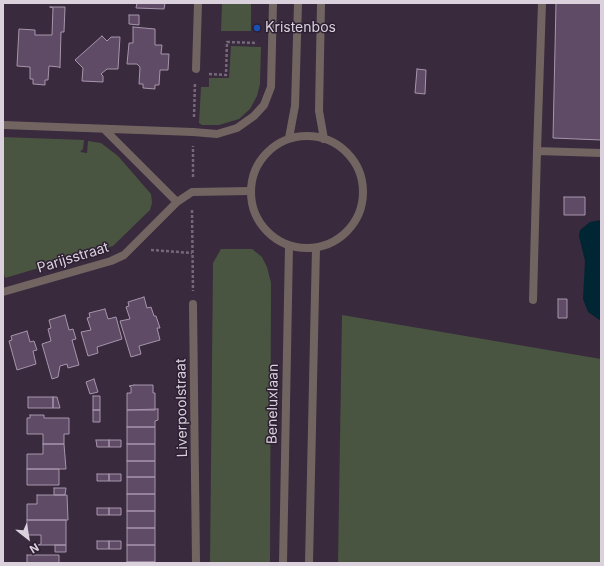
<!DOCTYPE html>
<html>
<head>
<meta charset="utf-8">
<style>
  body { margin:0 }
  #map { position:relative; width:604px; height:566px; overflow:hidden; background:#392a3d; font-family:Inter,sans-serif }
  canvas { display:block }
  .frame { position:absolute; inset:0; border:4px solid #dad1dd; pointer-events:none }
  .north { position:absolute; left:8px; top:518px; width:40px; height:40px; -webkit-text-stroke:3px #2e2033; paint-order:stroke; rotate:149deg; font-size:11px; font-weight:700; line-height:16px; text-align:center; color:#dad1dd }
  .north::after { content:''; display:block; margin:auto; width:14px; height:18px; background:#dad1dd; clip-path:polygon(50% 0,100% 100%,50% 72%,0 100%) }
</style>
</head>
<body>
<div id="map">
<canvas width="604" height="566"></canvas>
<div class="frame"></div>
<div class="north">N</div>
</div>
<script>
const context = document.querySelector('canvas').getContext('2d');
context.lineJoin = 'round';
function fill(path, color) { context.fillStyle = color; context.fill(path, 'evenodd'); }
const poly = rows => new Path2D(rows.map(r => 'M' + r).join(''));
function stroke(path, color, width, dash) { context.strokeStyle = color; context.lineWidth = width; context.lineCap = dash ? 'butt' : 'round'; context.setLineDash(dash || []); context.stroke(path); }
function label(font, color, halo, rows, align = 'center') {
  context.font = font + ' Inter,sans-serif'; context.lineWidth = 3; context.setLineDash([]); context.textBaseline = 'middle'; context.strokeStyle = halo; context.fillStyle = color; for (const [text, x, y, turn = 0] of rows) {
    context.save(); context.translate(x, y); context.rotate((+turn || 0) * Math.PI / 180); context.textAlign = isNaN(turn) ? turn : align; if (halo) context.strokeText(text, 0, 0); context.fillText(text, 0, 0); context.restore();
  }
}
fill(poly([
  [222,3,251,3,251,31,221,31],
  [231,46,261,47,260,84,257,96,250,109,239,119,219,125,202,125,199,123,201,87,209,87,209,78,229,78],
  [3,137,84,140,83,149,80,152,87,153,88,141,101,143,118,156,151,194,152,203,150,210,113,246,5,278,3,270,4,266,3,266],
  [221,249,252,249,262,257,267,267,271,283,270,563,210,563,213,263],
  [342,315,601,359,601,563,338,563]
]), '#495540');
fill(poly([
  [601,220,601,321,588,312,583,299,585,261,579,236,580,230,590,222]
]), '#002533');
const building = poly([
  [137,3,165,3,164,9,136,8,137,3],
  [556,3,601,3,601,140,553,138,556,3],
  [50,7,65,7,64,32,61,32,60,68,59,67,49,66,48,80,45,80,45,85,33,84,33,79,30,79,30,67,17,66,19,29,35,30,35,35,52,35,53,8,50,7],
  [129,15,139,15,139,25,129,24,129,15],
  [133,27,155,29,155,45,162,45,161,54,169,54,168,70,160,70,159,85,155,85,155,89,143,88,143,84,139,84,140,67,137,64,127,64,129,43,133,43,133,27],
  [102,36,107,41,111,37,120,37,118,69,107,69,101,74,103,76,103,82,82,81,83,68,75,60,102,36],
  [417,69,426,70,425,94,415,93,417,69],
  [564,197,585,197,585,215,564,215,564,197],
  [144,297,147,308,151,307,154,316,156,316,160,328,157,328,160,340,139,346,141,354,131,357,120,321,130,319,126,307,129,306,128,302,144,297],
  [558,299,567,299,567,318,558,318,558,299],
  [105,309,108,319,116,317,122,339,97,347,98,353,88,356,81,332,91,330,87,318,90,317,89,313,105,309],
  [65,315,69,330,73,329,76,339,72,340,79,365,68,368,67,364,60,366,58,377,52,379,42,344,51,341,48,329,51,328,49,320,65,315],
  [27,331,30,342,34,341,37,350,33,351,36,364,17,370,9,341,12,340,11,336,27,331],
  [94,379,98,392,90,394,86,382,94,379],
  [134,385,153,385,153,393,155,393,155,410,127,410,127,393,131,393,131,387,129,386,134,385],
  [93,396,100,396,100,410,93,410,93,396],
  [28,397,53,397,53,408,28,408,28,397],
  [53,397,57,397,60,408,53,408,53,397],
  [158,409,158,420,155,421,155,427,127,427,127,410,158,409],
  [93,410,100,410,100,422,93,422,93,410],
  [30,415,44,415,44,418,69,418,69,434,64,434,64,444,43,444,43,434,27,434,27,418,30,418,30,415],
  [127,427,155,427,155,444,127,444,127,427],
  [96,440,109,440,109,447,97,447,96,440],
  [109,440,121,440,121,447,109,447,109,440],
  [43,444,64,444,66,469,27,469,27,454,43,454,43,444],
  [127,444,155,444,155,461,127,461,127,444],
  [127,461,155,461,155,477,127,477,127,461],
  [27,469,59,469,59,485,27,485,27,469],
  [97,474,109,474,109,481,97,481,97,474],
  [109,474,121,474,121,481,109,481,109,474],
  [127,477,155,477,155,494,127,494,127,477],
  [54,488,66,488,65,495,54,495,54,488],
  [127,494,155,494,155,511,127,511,127,494],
  [37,495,67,495,68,520,27,520,27,504,37,504,37,495],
  [97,508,109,508,109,515,97,515,97,508],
  [109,508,121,508,121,515,109,515,109,508],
  [127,511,155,511,155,528,127,528,127,511],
  [27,520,66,520,66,545,38,545,41,544,41,535,27,535,27,520],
  [127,528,155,528,155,545,127,545,127,528],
  [97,541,109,541,109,549,97,549,97,541],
  [109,541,121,541,121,549,109,549,109,541],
  [55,545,66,545,66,552,55,552,55,545],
  [127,545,155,545,155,562,127,562,127,545],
  [27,555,59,555,59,563,27,563,27,555],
  [127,562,155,562,155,563,127,563,127,562]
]);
fill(building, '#604b66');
stroke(building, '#a695ac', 1);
stroke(poly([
  [209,74,226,75,227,42,257,43],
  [194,117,195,82],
  [193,177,193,146],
  [192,210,193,291],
  [151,250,192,253]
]), '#756879', 2.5, [3, 2]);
stroke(poly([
  [193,132,217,134,237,128,254,116,264,105,271,87,273,3],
  [537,151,542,3],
  [533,300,537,151,601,153]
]), '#726561', 8);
stroke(poly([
  [196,69,198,3],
  [3,125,193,132],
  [104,129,177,202,192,192,250,191],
  [3,292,111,261,124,255,177,202],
  [193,304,196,563]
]), '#726561', 8);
stroke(poly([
  [321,3,319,111,324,139],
  '251 192a56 56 0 1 1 112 0a56 56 0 1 1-112 0Z',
  [289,138,295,106,298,3],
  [283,563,289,246],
  [309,563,316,248]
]), '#726561', 8);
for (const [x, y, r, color] of [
  [257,28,4,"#1a4fb4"]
]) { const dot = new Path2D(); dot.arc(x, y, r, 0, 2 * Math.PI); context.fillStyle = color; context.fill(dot); stroke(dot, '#2e2033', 1.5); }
label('14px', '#dad1dd', '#2e2033', [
  ["Kristenbos",265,28]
], 'left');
label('14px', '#dad1dd', '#2e2033', [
  ["Parijsstraat",73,258,-17],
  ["Beneluxlaan",273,404,-89],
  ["Liverpoolstraat",182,408,-91]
]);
</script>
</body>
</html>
